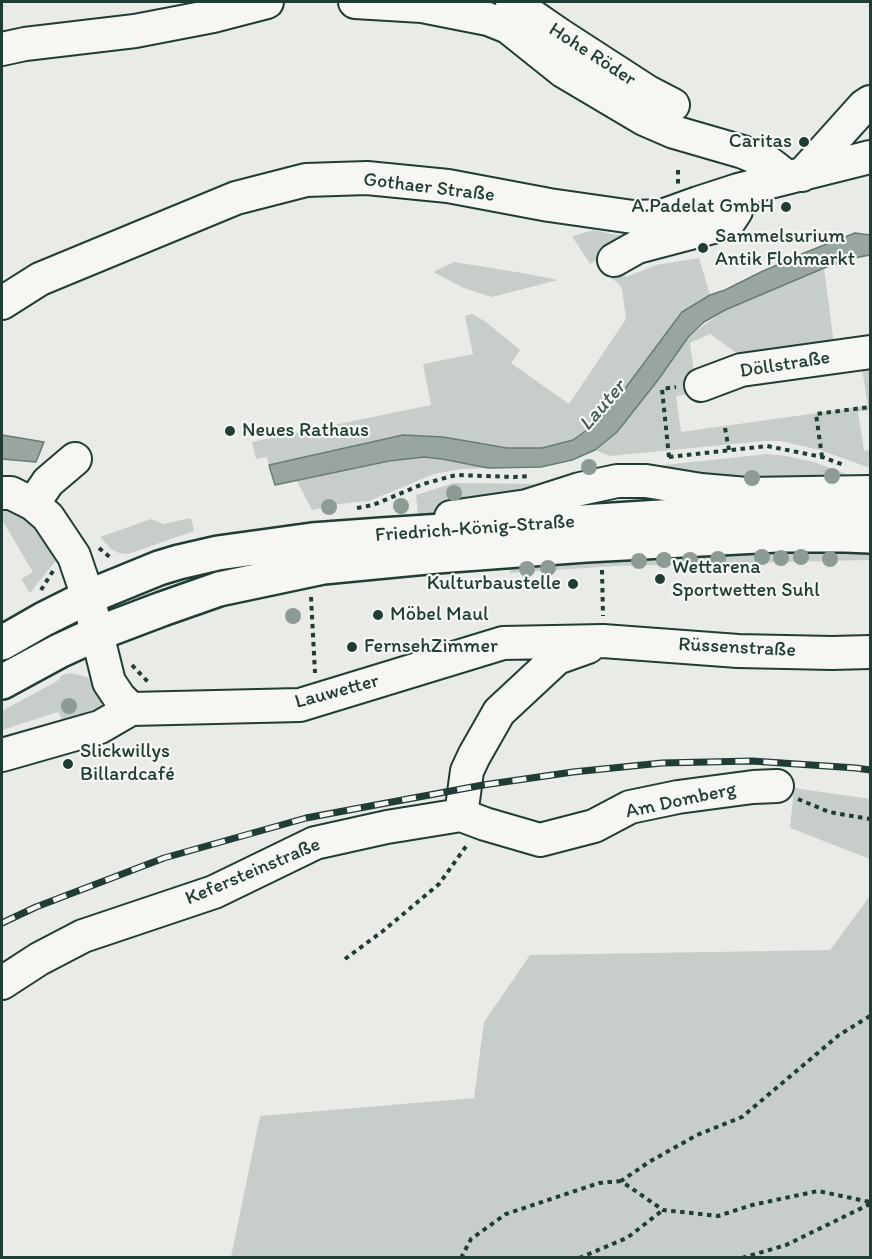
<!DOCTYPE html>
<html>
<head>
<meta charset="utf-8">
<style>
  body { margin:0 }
  #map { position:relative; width:872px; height:1259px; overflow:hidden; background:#e9ebe7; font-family:Itim,sans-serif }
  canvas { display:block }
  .frame { position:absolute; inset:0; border:3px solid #1f3d34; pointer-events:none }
</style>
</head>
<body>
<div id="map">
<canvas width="872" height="1259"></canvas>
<div class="frame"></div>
</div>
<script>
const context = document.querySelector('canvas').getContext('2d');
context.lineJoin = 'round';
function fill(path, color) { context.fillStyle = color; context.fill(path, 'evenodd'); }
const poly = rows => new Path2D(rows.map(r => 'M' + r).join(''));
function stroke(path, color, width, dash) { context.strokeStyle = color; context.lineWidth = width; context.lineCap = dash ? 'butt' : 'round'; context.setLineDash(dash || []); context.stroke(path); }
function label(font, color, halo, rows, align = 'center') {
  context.font = font + ' Itim,sans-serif'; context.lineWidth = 4.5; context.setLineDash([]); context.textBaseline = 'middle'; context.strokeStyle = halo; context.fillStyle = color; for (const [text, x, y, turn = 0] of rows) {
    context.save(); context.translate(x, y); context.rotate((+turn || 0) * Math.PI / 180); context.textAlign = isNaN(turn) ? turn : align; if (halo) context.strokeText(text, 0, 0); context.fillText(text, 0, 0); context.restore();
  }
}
fill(poly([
  [594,230,612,234,635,236,590,264,572,236],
  [699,258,710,295,682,312,621,394,598,422,573,440,542,448,507,448,443,437,403,435,269,465,267,457,256,459,252,442,431,405,423,364,473,354,465,316,472,314,486,322,520,350,511,363,569,404,626,319,622,288,617,282,609,277,619,268,626,277,656,265],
  [454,262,522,273,558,280,492,297,464,288,433,272],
  [824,268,835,352,749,362,710,334,690,343,697,393,676,396,681,432,868,406,862,369,870,367,870,410,858,412,864,451,870,450,870,468,820,450,780,441,764,441,610,456,595,450,617,432,658,380,689,336,725,310],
  [767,454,786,456,814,462,870,483,745,486,526,501,431,516,418,515,416,495,454,483,550,484,617,470],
  [424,457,442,459,488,468,461,469,434,474,369,501,338,504,312,510,297,481,389,461],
  [2,504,19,508,47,540,58,558,30,593,21,579,33,572,2,520],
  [191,518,194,531,128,554,119,553,111,549,100,537,151,519,163,524],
  [870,549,870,560,615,566,510,573,510,563,570,556],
  [70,673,87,677,96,685,101,695,102,702,100,709,92,718,64,723,58,712,2,730,2,711,57,681,62,675],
  [794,788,870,799,870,859,790,828],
  [870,896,870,1257,231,1257,260,1116,474,1098,484,1022,530,955,830,950]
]), '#c7cec9');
const water = poly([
  [855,233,870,235,870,255,849,259,824,268,725,310,704,322,689,336,658,380,617,432,595,450,572,460,541,467,488,468,442,459,424,457,389,461,275,485,269,465,403,435,443,437,507,448,542,448,573,440,598,422,621,394,682,312,710,295,725,290,761,272,804,253,855,233],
  [2,435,44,442,36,462,2,459,2,435]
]);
fill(water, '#99a6a0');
stroke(water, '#687c75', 1.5);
const minor = poly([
  [355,2,422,6,488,19,508,27,563,71,644,119,674,132,743,152,769,163,787,177],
  [512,2,560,35,648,92,673,105],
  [2,49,25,44,135,31,213,16,267,2],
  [802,175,864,106,870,102],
  [614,260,637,247,728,223,736,211,738,190],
  [2,303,40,279,236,198,306,180,367,178,448,186,549,205,633,217,662,216,698,203,738,190,870,157],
  [701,385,741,370,870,352],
  [2,493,11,493,33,504,48,517,74,556,88,597,109,682,119,697,131,709],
  [33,504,48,482,75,459],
  [451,517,527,506,580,489,617,481,646,481,701,490,747,494,870,492],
  [2,755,100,727,131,709,300,705,503,643,603,641,738,651,832,653,870,652],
  [461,815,485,824,540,840,594,826,630,807,678,797,753,787,777,786],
  [461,815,467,771,474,756,499,712,557,658,588,647],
  [2,983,39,959,83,936,214,892,315,843,387,827,461,815]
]);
const major = poly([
  [2,643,44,619,88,597,159,568,179,562,218,553,312,540,381,535,676,516,839,509,870,509],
  [2,682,59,651,96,634,162,609,219,589,323,567,437,556,586,545,777,535,845,535,870,536]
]);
stroke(minor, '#1f3d34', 36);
stroke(major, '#1f3d34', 38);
stroke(poly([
  [678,170,678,185],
  [725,428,729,450],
  [669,457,767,446,822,457,844,465],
  [669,457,662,389,676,387],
  [822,457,816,414,870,407],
  [357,508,373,505,423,484,456,475,514,477,529,476],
  [99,548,112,559],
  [602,570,603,616],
  [41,590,53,571],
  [311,597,315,673],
  [132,665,148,682],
  [798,799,829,812,870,819],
  [345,959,383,931,439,884,467,845],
  [870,1016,839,1035,742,1117,697,1135,649,1162,621,1181,663,1210,718,1216,752,1205,818,1191,870,1202],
  [461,1258,471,1239,506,1214,599,1183,621,1181],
  [579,1258,627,1238,663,1210],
  [742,1258,786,1245,870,1204]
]), '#1f3d34', 4, [4.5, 4.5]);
stroke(minor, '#f6f6f2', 32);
stroke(major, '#f6f6f2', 33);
const rail = poly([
  [2,923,36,907,164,858,306,818,483,785,573,772,662,763,752,761,856,768,870,770]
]);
stroke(rail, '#1f3d34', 7);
stroke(rail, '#f6f6f2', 4.5, [14]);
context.fillStyle = '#8d9b95';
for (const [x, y] of [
  [589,467],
  [832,476],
  [752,478],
  [454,493],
  [401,506],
  [329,507],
  [762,557],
  [801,557],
  [781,558],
  [718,559],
  [830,559],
  [664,560],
  [690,560],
  [639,561],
  [548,568],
  [527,569],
  [293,616],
  [69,706]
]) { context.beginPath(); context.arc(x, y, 8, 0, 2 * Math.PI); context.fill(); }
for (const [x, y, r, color] of [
  [804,142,6,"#1f3d34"],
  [786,207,6,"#1f3d34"],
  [703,248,6,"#1f3d34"],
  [230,431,6,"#1f3d34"],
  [660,579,6,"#1f3d34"],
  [573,584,6,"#1f3d34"],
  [378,615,6,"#1f3d34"],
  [352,647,6,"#1f3d34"],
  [68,764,6,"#1f3d34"]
]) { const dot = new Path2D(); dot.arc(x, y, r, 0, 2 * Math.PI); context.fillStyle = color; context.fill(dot); stroke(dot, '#f6f6f2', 2); }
label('20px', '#1f3d34', '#f6f6f2', [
  ["Hohe Röder",592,55,33],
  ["Gothaer Straße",429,188,7],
  ["Döllstraße",785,365,-9],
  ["Friedrich-König-Straße",475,529,-4],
  ["Rüssenstraße",737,648,3],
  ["Lauwetter",337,692,-15],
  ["Am Domberg",681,801,-12],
  ["Kefersteinstraße",253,872,-23]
]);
label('20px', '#1f3d34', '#f6f6f2', [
  ["Caritas",792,142,"right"],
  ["A.Padelat GmbH",774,207,"right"],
  ["Sammelsurium",715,237],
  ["Antik Flohmarkt",715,260],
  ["Neues Rathaus",242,431],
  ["Wettarena",672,568],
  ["Sportwetten Suhl",672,591],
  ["Kulturbaustelle",561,584,"right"],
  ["Möbel Maul",390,615],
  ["FernsehZimmer",364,647],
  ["Slickwillys",80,752],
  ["Billardcafé",80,775]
], 'left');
label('italic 21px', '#445c54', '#f6f6f2', [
  ["Lauter",603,406,-49]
]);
</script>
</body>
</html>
